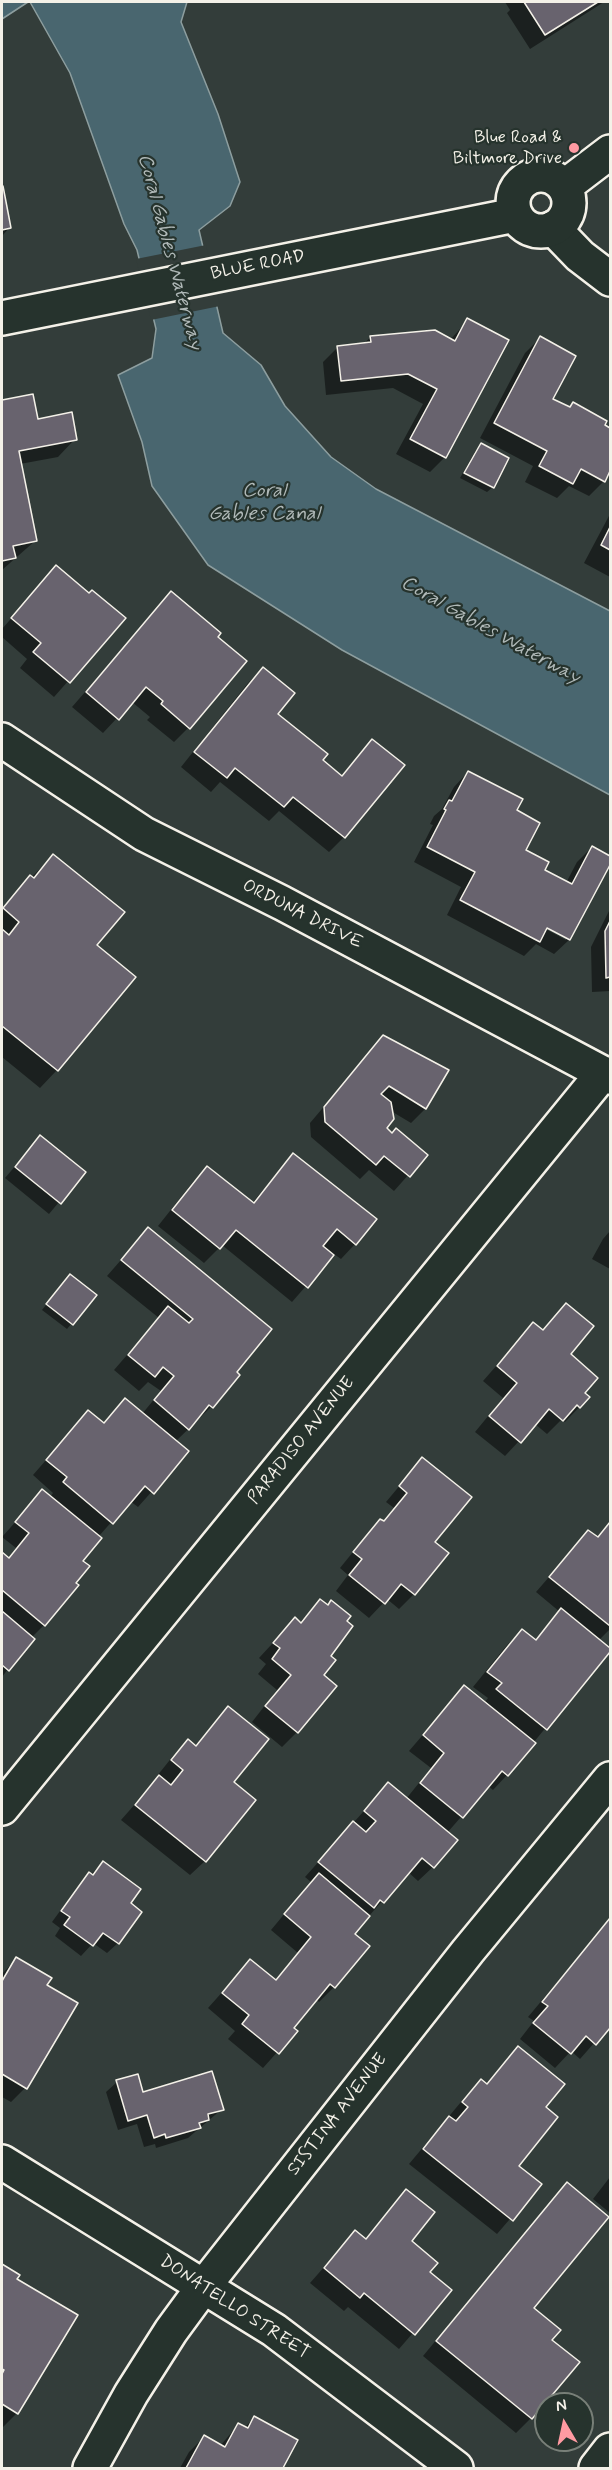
<!DOCTYPE html>
<html>
<head>
<meta charset="utf-8">
<style>
  body { margin:0 }
  #map { position:relative; width:612px; height:2470px; overflow:hidden; background:#333d3a; font-family:Mynerve,sans-serif }
  canvas { display:block }
  .frame { position:absolute; inset:0; border:3px solid #f4f1e8; pointer-events:none }
  .north { position:absolute; left:534px; top:2392px; width:60px; height:60px; box-sizing:border-box; background:#26332d; border:2px solid #787f78; border-radius:50%; rotate:351deg; font-size:16px; font-weight:700; line-height:24px; text-align:center; color:#f4f1e8 }
  .north::after { content:''; display:block; margin:auto; width:21px; height:27px; background:#ff9aa2; clip-path:polygon(50% 0,100% 100%,50% 72%,0 100%) }
</style>
</head>
<body>
<div id="map">
<canvas width="612" height="2470"></canvas>
<div class="frame"></div>
<div class="north">N</div>
</div>
<script>
const context = document.querySelector('canvas').getContext('2d');
context.lineJoin = 'round';
function fill(path, color) { context.fillStyle = color; context.fill(path, 'evenodd'); }
const poly = rows => new Path2D(rows.map(r => 'M' + r).join(''));
function stroke(path, color, width, dash) { context.strokeStyle = color; context.lineWidth = width; context.lineCap = dash ? 'butt' : 'round'; context.setLineDash(dash || []); context.stroke(path); }
function label(font, color, halo, rows, align = 'center') {
  context.font = font + ' Mynerve,sans-serif'; context.lineWidth = 4.5; context.setLineDash([]); context.textBaseline = 'middle'; context.strokeStyle = halo; context.fillStyle = color; for (const [text, x, y, turn = 0] of rows) {
    context.save(); context.translate(x, y); context.rotate((+turn || 0) * Math.PI / 180); context.textAlign = isNaN(turn) ? turn : align; if (halo) context.strokeText(text, 0, 0); context.fillText(text, 0, 0); context.restore();
  }
}
const water = poly([
  [2,2,28,2,2,19,2,2],
  [30,2,187,2,181,22,218,114,240,182,230,206,199,230,223,333,261,365,285,406,331,457,376,489,610,611,610,795,342,650,208,565,152,486,142,442,118,375,152,358,156,329,137,250,124,224,70,73,30,2]
]);
fill(water, '#49666f');
stroke(water, '#8d9e9f', 1.5);
fill(poly([
  [206,245,220,306,151,320,136,259]
]), '#333d3a');
fill(poly([
  [505,2,604,2,530,49,507,13,510,10],
  [2,188,10,227,2,236],
  [468,320,445,457,430,472,396,454,423,404,393,388,326,395,323,362,338,347,363,344,371,337,450,340],
  [540,338,551,399,610,430,610,468,604,481,589,496,569,486,557,498,525,482,533,466,480,438,525,353],
  [32,396,36,420,75,439,58,457,20,464,35,541,2,570,2,402],
  [481,445,493,487,487,492,460,478,476,450],
  [610,514,610,577,584,563],
  [56,567,89,595,124,618,54,697,20,668,27,659,2,637,2,629],
  [171,593,188,728,174,742,147,720,150,717,132,702,103,733,72,707],
  [263,669,276,714,321,760,341,776,372,741,344,837,329,852,279,811,269,821,220,782,211,792,181,767,248,683],
  [468,772,515,811,524,851,542,870,566,883,577,862,592,847,610,858,610,862,569,940,554,954,536,944,524,956,447,915,461,887,414,862,433,825,430,824,434,816,442,809,454,787],
  [541,923,566,936,566,940,540,926],
  [53,856,95,945,134,977,57,1070,40,1088,2,1057,2,909,13,895],
  [610,909,610,991,592,992,591,947],
  [383,1037,447,1070,425,1109,411,1123,391,1111,385,1128,426,1155,394,1191,369,1170,360,1179,311,1137,310,1123],
  [40,1137,84,1172,49,1214,5,1178],
  [293,1155,355,1244,341,1259,334,1254,292,1302,222,1245,204,1263,158,1226,193,1182,207,1168,252,1203],
  [148,1229,234,1373,211,1407,175,1442,187,1452,138,1507,130,1501,99,1536,81,1561,44,1625,31,1638,2,1677,2,1554,8,1559,16,1548,2,1537,43,1491,50,1497,53,1493,33,1475,88,1412,103,1424,125,1400,142,1414,161,1391,148,1382,139,1391,114,1370,159,1318,107,1276],
  [610,1231,610,1269,592,1259,603,1239],
  [65,1281,95,1295,67,1329,42,1310],
  [566,1305,569,1354,583,1394,588,1398,565,1422,562,1419,547,1434,535,1424,505,1456,475,1432,503,1398,483,1381,533,1324,542,1331],
  [422,1459,433,1543,414,1594,399,1609,387,1599,369,1618,336,1591,348,1575,340,1568,366,1536,381,1521,382,1522,394,1508,386,1502],
  [610,1521,610,1629,599,1640,610,1649,507,1775,493,1790,488,1786,447,1833,433,1867,418,1881,408,1872,353,1934,368,1946,334,1987,319,2002,316,1999,292,2028,296,2031,263,2068,228,2039,235,2031,208,2008,250,1961,274,1981,298,1953,271,1930,311,1882,305,1877,388,1784,406,1799,431,1768,409,1751,464,1687,484,1703,488,1698,473,1687,507,1645,522,1631,534,1641,560,1612,536,1592,588,1532,597,1538],
  [320,1601,329,1657,297,1732,282,1747,252,1722,277,1690,258,1674,266,1664,259,1658,295,1619,299,1623],
  [228,1708,231,1782,205,1861,190,1875,121,1820,159,1777,157,1776,173,1756,188,1741,194,1747],
  [103,1863,129,1903,118,1943,107,1953,93,1943,81,1956,55,1936,60,1928,52,1922,79,1885],
  [610,1919,610,2025,580,2059,571,2051,555,2068,520,2039,534,2021,528,2017],
  [16,1959,45,1985,25,2088,11,2102,2,2097,2,1974],
  [518,2048,544,2107,517,2166,540,2184,497,2234,409,2164,466,2096,481,2081,485,2085],
  [117,2082,142,2094,222,2109,188,2138,156,2148,155,2144,144,2147,137,2124,118,2130,106,2092],
  [610,2177,610,2213,593,2199],
  [567,2184,532,2308,550,2340,531,2418,516,2433,423,2356,553,2199],
  [406,2191,410,2241,428,2273,450,2290,399,2349,348,2307,344,2311,310,2283,355,2232,364,2240],
  [2,2266,18,2275,15,2279,17,2413,2,2428],
  [254,2418,296,2441,281,2468,180,2468,189,2452,204,2437,220,2446,238,2425,244,2428]
]), '#0007');
const building = poly([
  [524,2,598,2,545,35,524,2],
  [3,186,11,228,2,230,2,187,3,186],
  [467,318,509,340,446,458,410,439,437,389,408,374,341,381,337,346,371,342,370,336,435,330,455,341,467,318],
  [540,336,576,356,553,399,570,407,573,402,607,421,605,425,610,428,610,471,605,482,581,469,573,484,539,466,547,451,494,423,540,336],
  [33,394,38,419,72,412,77,440,19,451,37,541,13,546,16,558,2,561,2,400,33,394],
  [481,443,509,458,494,488,464,473,481,443],
  [610,527,610,550,601,545,610,527],
  [56,565,89,593,92,590,126,618,70,683,33,652,41,643,11,618,56,565],
  [171,591,221,633,218,637,247,661,190,729,161,704,163,701,146,687,119,720,86,692,171,591],
  [263,667,295,693,278,714,328,754,323,760,342,776,372,739,405,765,345,838,293,797,284,807,235,768,227,778,194,752,263,667],
  [468,771,523,799,517,810,540,823,526,850,549,862,545,870,572,884,592,846,610,856,610,865,570,940,547,928,540,942,460,900,475,872,427,847,446,810,444,809,449,800,452,801,468,771],
  [53,854,125,912,97,945,136,977,58,1071,2,1026,2,929,9,935,19,922,3,908,30,875,34,878,53,854],
  [610,921,610,977,606,978,605,931,610,921],
  [383,1035,449,1070,426,1109,389,1086,381,1094,391,1102,394,1119,387,1128,392,1133,396,1128,428,1155,410,1177,384,1156,376,1165,325,1122,324,1107,383,1035],
  [40,1135,86,1172,61,1204,15,1167,40,1135],
  [293,1153,377,1219,356,1245,337,1229,323,1246,334,1255,308,1288,236,1230,220,1249,172,1210,207,1166,254,1203,293,1153],
  [148,1227,272,1329,237,1372,240,1375,213,1408,209,1405,189,1430,154,1400,174,1376,163,1367,155,1377,128,1355,168,1306,189,1323,193,1319,121,1260,148,1227],
  [70,1274,97,1295,73,1325,46,1304,70,1274],
  [566,1303,594,1326,571,1354,598,1378,585,1393,590,1397,580,1408,577,1405,563,1421,549,1409,521,1443,489,1416,517,1383,497,1366,533,1322,543,1330,566,1303],
  [125,1398,189,1451,154,1494,145,1486,113,1524,63,1482,67,1477,46,1460,88,1410,104,1423,125,1398],
  [422,1457,472,1497,435,1542,449,1553,415,1595,401,1584,385,1604,349,1575,362,1559,353,1552,380,1519,384,1521,407,1493,399,1486,422,1457],
  [42,1489,102,1538,83,1561,90,1566,76,1583,79,1585,45,1626,2,1590,2,1552,9,1558,29,1533,15,1522,42,1489],
  [610,1522,610,1626,549,1577,588,1530,598,1537,610,1522],
  [320,1599,328,1605,331,1600,351,1616,347,1621,353,1626,331,1656,336,1660,324,1675,337,1686,298,1733,265,1706,291,1675,272,1659,280,1648,273,1643,295,1617,301,1623,320,1599],
  [561,1608,610,1648,610,1652,547,1730,496,1689,502,1683,487,1672,522,1629,536,1640,561,1608],
  [2,1611,35,1639,9,1671,2,1665,2,1611],
  [464,1685,536,1743,508,1776,502,1771,463,1818,420,1783,444,1753,423,1735,464,1685],
  [228,1706,269,1739,234,1782,256,1800,206,1862,135,1805,159,1775,171,1785,183,1770,171,1760,188,1739,196,1746,228,1706],
  [388,1782,458,1840,434,1868,422,1858,384,1903,380,1900,374,1908,318,1862,353,1821,366,1832,376,1821,364,1811,388,1782],
  [103,1861,141,1889,131,1903,142,1912,119,1944,103,1933,93,1946,64,1925,70,1917,61,1911,89,1872,93,1875,103,1861],
  [319,1873,370,1916,355,1934,370,1946,335,1988,330,1984,294,2028,298,2031,279,2054,242,2024,249,2015,222,1993,250,1959,276,1980,311,1937,284,1914,319,1873],
  [610,1918,610,2028,596,2045,586,2036,571,2054,533,2023,548,2006,542,2002,610,1918],
  [16,1957,52,1978,47,1985,78,2003,27,2089,2,2074,2,1981,16,1957],
  [518,2046,565,2084,546,2107,558,2117,519,2166,542,2184,513,2221,423,2149,449,2116,456,2121,468,2107,462,2102,481,2079,487,2084,518,2046],
  [212,2071,224,2110,208,2114,209,2120,199,2123,201,2128,166,2138,165,2134,154,2138,147,2115,128,2121,116,2080,138,2074,143,2092,212,2071],
  [567,2182,609,2217,534,2308,561,2330,552,2340,580,2362,532,2419,436,2341,567,2182],
  [406,2189,435,2212,412,2241,438,2263,430,2272,452,2290,415,2335,364,2293,360,2298,324,2268,355,2230,366,2239,406,2189],
  [2,2264,20,2275,17,2279,78,2315,18,2414,2,2404,2,2374,4,2370,2,2369,2,2264],
  [254,2416,298,2440,283,2468,186,2468,204,2435,225,2447,238,2423,248,2428,254,2416]
]);
fill(building, '#68636e');
stroke(building, '#f4f1e8', 1.5);
const street = poly([
  [553,228,580,256,610,279],
  [2,740,144,834,282,903,610,1077],
  [2,1808,603,1073],
  [2,2162,274,2330,456,2468],
  [90,2468,131,2394,171,2331,204,2286,468,1951,610,1779],
  [596,2468,610,2450]
]);
const secondary = poly([
  '513 203a28 28 0 1 1 56 0a28 28 0 1 1-56 0Z',
  [564,187,610,152],
  [2,318,515,215]
]);
stroke(street, '#f4f1e8', 38);
stroke(secondary, '#f4f1e8', 38);
stroke(street, '#26332d', 33);
stroke(secondary, '#26332d', 33);
for (const [x, y, r, color] of [
  [574,148,6,"#ff9aa2"]
]) { const dot = new Path2D(); dot.arc(x, y, r, 0, 2 * Math.PI); context.fillStyle = color; context.fill(dot); stroke(dot, '#26332d', 2); }
label('18px', '#f4f1e8', '#26332d', [
  ["Blue Road &",562,138],
  ["Biltmore Drive",562,159]
], 'right');
label('18px', '#f4f1e8', '#26332d', [
  ["BLUE ROAD",258,266,-11],
  ["ORDUNA DRIVE",302,915,27],
  ["PARADISO AVENUE",302,1441,-51],
  ["SISTINA AVENUE",338,2115,-52],
  ["DONATELLO STREET",234,2308,33]
]);
label('italic 20px', '#b0b9b8', '#26332d', [
  ["Coral Gables Waterway",169,252,75],
  ["Coral",264,492],
  ["Gables Canal",264,515],
  ["Coral Gables Waterway",490,631,29]
]);
</script>
</body>
</html>
